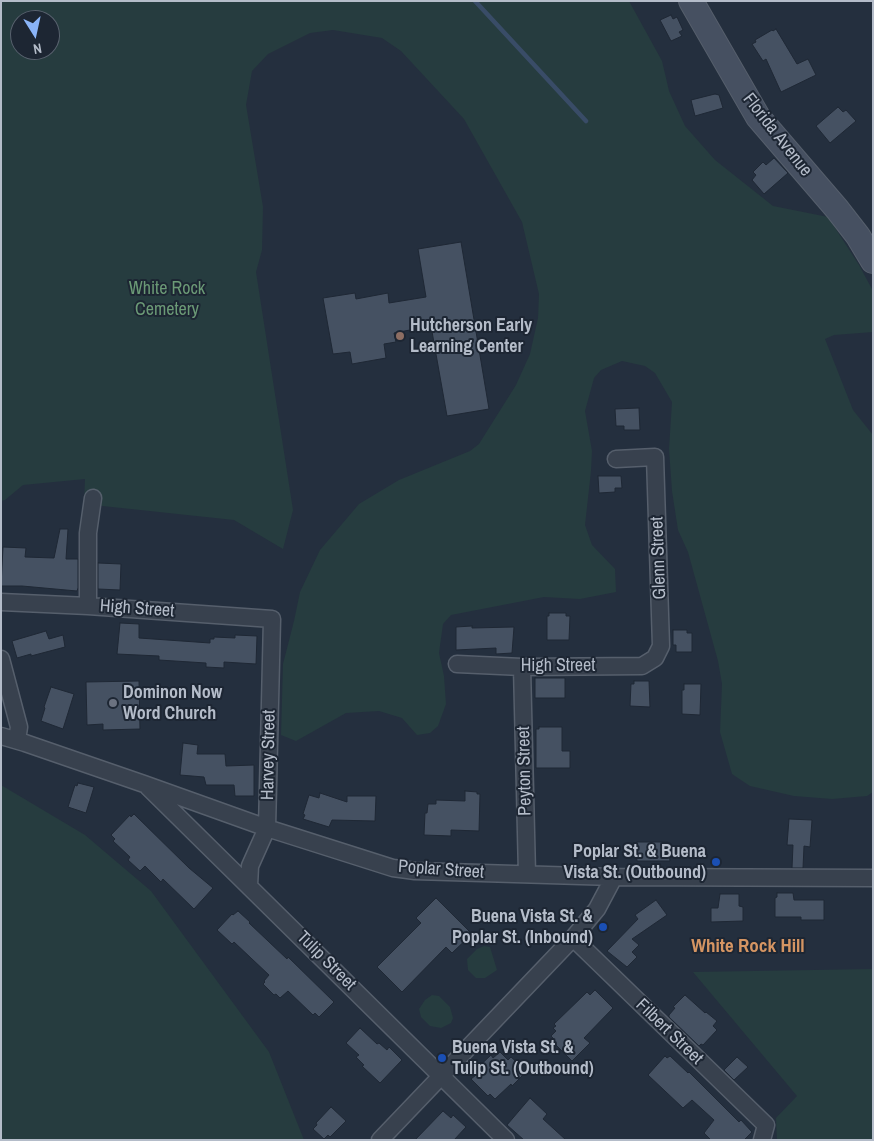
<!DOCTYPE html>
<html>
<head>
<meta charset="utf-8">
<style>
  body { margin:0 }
  #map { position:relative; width:874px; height:1141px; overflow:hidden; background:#242f3e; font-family:"Archivo Narrow",sans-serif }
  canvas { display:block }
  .frame { position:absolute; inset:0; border:2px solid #b4bcc9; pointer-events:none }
  .north { position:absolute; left:10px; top:10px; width:50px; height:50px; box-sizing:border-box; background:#1d2633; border:1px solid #59626f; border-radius:50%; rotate:170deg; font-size:14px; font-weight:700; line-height:20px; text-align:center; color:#b4bcc9 }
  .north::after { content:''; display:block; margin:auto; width:18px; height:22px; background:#8ab4f8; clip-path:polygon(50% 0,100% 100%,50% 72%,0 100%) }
</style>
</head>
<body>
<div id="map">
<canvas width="874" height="1141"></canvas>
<div class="frame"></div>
<div class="north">N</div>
</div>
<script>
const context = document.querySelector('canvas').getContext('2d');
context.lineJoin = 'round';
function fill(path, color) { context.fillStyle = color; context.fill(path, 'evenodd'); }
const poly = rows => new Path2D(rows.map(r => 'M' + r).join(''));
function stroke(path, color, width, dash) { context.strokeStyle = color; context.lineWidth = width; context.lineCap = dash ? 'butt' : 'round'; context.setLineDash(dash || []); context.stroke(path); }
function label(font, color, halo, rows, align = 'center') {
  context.font = font + ' "Archivo Narrow",sans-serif'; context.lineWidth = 4; context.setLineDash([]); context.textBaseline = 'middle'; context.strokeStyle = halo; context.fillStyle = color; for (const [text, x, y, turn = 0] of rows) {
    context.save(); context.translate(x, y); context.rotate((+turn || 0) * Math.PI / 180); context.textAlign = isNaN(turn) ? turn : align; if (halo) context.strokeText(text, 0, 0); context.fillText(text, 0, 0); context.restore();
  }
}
fill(poly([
  [1,1,629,1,662,61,669,91,685,126,715,160,773,206,828,217,859,265,873,291,873,332,834,335,825,339,853,410,873,435,873,792,867,796,832,799,794,796,750,786,732,774,720,732,722,684,718,661,688,552,678,530,672,491,669,449,672,402,655,373,645,366,622,361,601,370,594,378,585,411,592,451,591,471,585,525,592,545,615,569,616,592,580,599,544,597,451,615,443,624,439,653,444,676,446,704,438,726,430,733,417,735,402,718,379,711,346,713,296,741,281,735,283,664,294,621,300,592,320,550,359,504,399,480,470,451,479,444,516,385,530,354,538,318,539,294,522,222,464,119,401,51,382,38,333,30,310,33,268,54,252,71,246,105,263,207,262,250,256,272,293,510,283,549,234,520,84,504,85,479,23,485,5,500,1,501],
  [20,20,50,20,50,50,20,50],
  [1,785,85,835,151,891,269,1052,304,1140,1,1140],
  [484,946,490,947,497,970,485,978,476,978,468,970,467,959,477,949],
  [873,969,873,1140,777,1140,776,1118,797,1096,693,972],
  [432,995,439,996,450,1007,453,1018,451,1023,441,1028,430,1026,421,1017,419,1009,425,1000]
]), '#263c3f');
stroke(poly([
  [475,1,586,121]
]), '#394c67', 4.5);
const building = poly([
  [671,15,673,19,677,17,683,30,679,32,682,36,671,41,660,20,671,15],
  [776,29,797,64,808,59,816,75,781,92,766,59,763,61,752,44,756,42,755,40,772,30,773,31,776,29],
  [715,94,719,95,723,108,695,116,691,100,715,94],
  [838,107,843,112,846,110,856,121,830,143,816,126,838,107],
  [774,158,788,173,764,194,752,180,756,175,753,172,763,162,766,165,774,158],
  [461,242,489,409,447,416,431,326,394,333,396,342,384,344,386,358,352,364,350,352,333,354,323,298,355,293,356,299,388,293,389,303,426,297,418,249,461,242],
  [639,408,640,430,624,430,624,426,616,426,615,409,639,408],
  [598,476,621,476,622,488,615,488,615,492,599,493,598,476],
  [60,529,68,529,66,559,78,559,78,588,77,591,22,586,1,586,3,547,26,548,25,557,54,558,60,529],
  [98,563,121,564,120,590,98,589,98,563],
  [549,613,566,613,566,616,570,616,569,640,547,640,547,616,549,616,549,613],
  [120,623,139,624,139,638,210,643,210,639,214,639,214,637,235,638,235,635,257,636,256,664,224,662,224,668,206,667,206,663,159,660,159,656,117,654,120,623],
  [472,626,472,628,514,627,512,653,496,654,496,648,456,650,456,627,472,626],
  [673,630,687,630,687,633,692,633,692,652,676,652,676,645,673,645,673,630],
  [46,631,49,639,63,635,65,647,31,656,31,654,17,658,12,641,46,631],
  [535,678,565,678,565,698,535,698,535,678],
  [139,681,140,729,103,730,103,724,87,725,86,682,139,681],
  [634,681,649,681,650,707,630,706,631,684,634,684,634,681],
  [684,684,701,684,700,715,682,714,682,690,684,690,684,684],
  [51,687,74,694,63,729,41,721,45,708,44,707,51,687],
  [539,727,562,727,562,751,570,751,570,768,536,768,536,729,539,729,539,727],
  [183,743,198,745,197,754,225,754,226,766,254,765,254,796,235,796,234,785,206,785,204,777,180,775,183,743],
  [78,783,94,787,86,813,68,807,75,785,77,786,78,783],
  [465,791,477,792,477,794,480,794,479,831,451,830,451,836,424,835,425,813,427,813,428,804,436,804,436,800,465,801,465,791],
  [320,793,347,802,347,796,376,796,375,821,332,820,329,827,303,819,305,815,303,814,309,795,319,798,320,793],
  [134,814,189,868,213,888,194,909,163,879,161,882,145,866,140,871,128,860,130,857,113,841,115,839,111,835,130,815,131,817,134,814],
  [789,819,812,820,810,847,804,846,803,868,792,868,793,845,787,845,789,819],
  [637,842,668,842,670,861,637,861,636,843,637,842],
  [777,893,793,893,794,900,824,900,824,920,801,920,801,917,775,917,775,898,777,897,777,893],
  [720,894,739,894,739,906,743,907,743,921,711,922,711,908,718,908,720,894],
  [436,898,472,934,452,953,446,947,402,992,377,967,421,923,416,918,436,898],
  [656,900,667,915,632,939,639,945,632,952,637,957,627,967,607,951,638,919,635,915,656,900],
  [238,911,250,922,249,923,287,959,288,957,334,1002,319,1017,315,1013,313,1015,288,991,280,998,276,994,274,995,263,984,265,982,264,981,269,975,234,942,232,944,217,930,232,914,233,915,238,911],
  [595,990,613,1008,584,1038,590,1043,572,1061,552,1041,554,1039,551,1036,556,1031,553,1028,556,1026,554,1024,587,992,590,995,595,990],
  [685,995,705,1013,706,1012,717,1021,713,1026,717,1030,703,1045,701,1044,699,1046,669,1017,669,1015,675,1008,673,1007,685,995],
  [360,1028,377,1044,379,1043,387,1050,389,1047,402,1060,380,1083,362,1066,364,1065,356,1057,359,1055,346,1043,360,1028],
  [500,1052,508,1060,511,1057,522,1067,518,1071,523,1075,512,1086,511,1084,495,1099,490,1094,488,1096,471,1079,476,1075,473,1072,491,1055,493,1058,500,1052],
  [665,1056,667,1058,670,1056,688,1073,689,1072,739,1122,741,1120,752,1132,744,1140,711,1140,704,1133,714,1120,692,1100,683,1108,648,1075,665,1056],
  [737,1057,748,1067,734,1080,724,1070,737,1057],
  [530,1098,547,1114,543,1119,566,1140,524,1140,507,1125,530,1098],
  [331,1107,346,1121,330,1137,328,1135,324,1139,313,1129,317,1125,316,1123,331,1107],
  [443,1111,451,1118,453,1115,466,1127,454,1140,415,1140,443,1111]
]);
fill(building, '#455162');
stroke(building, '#1f2835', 1);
const minor = poly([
  [1,602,88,606,272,619,267,828,250,866,249,886],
  [88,606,88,533,93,498],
  [1,659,19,727,17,740],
  [457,664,522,667,642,666,655,658,661,646,655,457,616,459],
  [522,667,527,874],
  [1,736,25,743,144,784,267,828,393,868,415,871,614,877,873,878],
  [148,787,506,1140],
  [573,938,766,1125,762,1140],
  [380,1140,573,938,597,909,614,877]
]);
const secondary = poly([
  [691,1,758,117,837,209,858,236,873,261]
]);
stroke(minor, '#565f6c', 19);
stroke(secondary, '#565f6c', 26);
stroke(minor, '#38414e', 16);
stroke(secondary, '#465061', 24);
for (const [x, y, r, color] of [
  [400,336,5,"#8d6e63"],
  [113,703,5,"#6b7280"],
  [716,862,5,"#1a4fb4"],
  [603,927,5,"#1a4fb4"],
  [442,1058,5,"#1a4fb4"]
]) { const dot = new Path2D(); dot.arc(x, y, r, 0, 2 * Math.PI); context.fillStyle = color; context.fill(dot); stroke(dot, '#1d2633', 2); }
label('18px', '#b4bcc9', '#1d2633', [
  ["Florida Avenue",777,135,52],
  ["Glenn Street",659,558,-92],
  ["High Street",137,609,4],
  ["High Street",558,666],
  ["Harvey Street",269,755,-89],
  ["Peyton Street",525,771,-91],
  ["Poplar Street",441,870,4],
  ["Tulip Street",326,961,45],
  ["Filbert Street",669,1032,44]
]);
label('18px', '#6b9a76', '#1d2633', [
  ["White Rock",167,289],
  ["Cemetery",167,310]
]);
label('bold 18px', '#b4bcc9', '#1d2633', [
  ["Hutcherson Early",410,326],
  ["Learning Center",410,347],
  ["Dominon Now",123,693],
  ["Word Church",123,714],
  ["Poplar St. & Buena",706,852,"right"],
  ["Vista St. (Outbound)",706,873,"right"],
  ["Buena Vista St. &",593,917,"right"],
  ["Poplar St. (Inbound)",593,938,"right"],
  ["Buena Vista St. &",452,1048],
  ["Tulip St. (Outbound)",452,1069]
], 'left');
label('bold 19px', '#d59563', '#1d2633', [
  ["White Rock Hill",748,947]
]);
</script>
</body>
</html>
